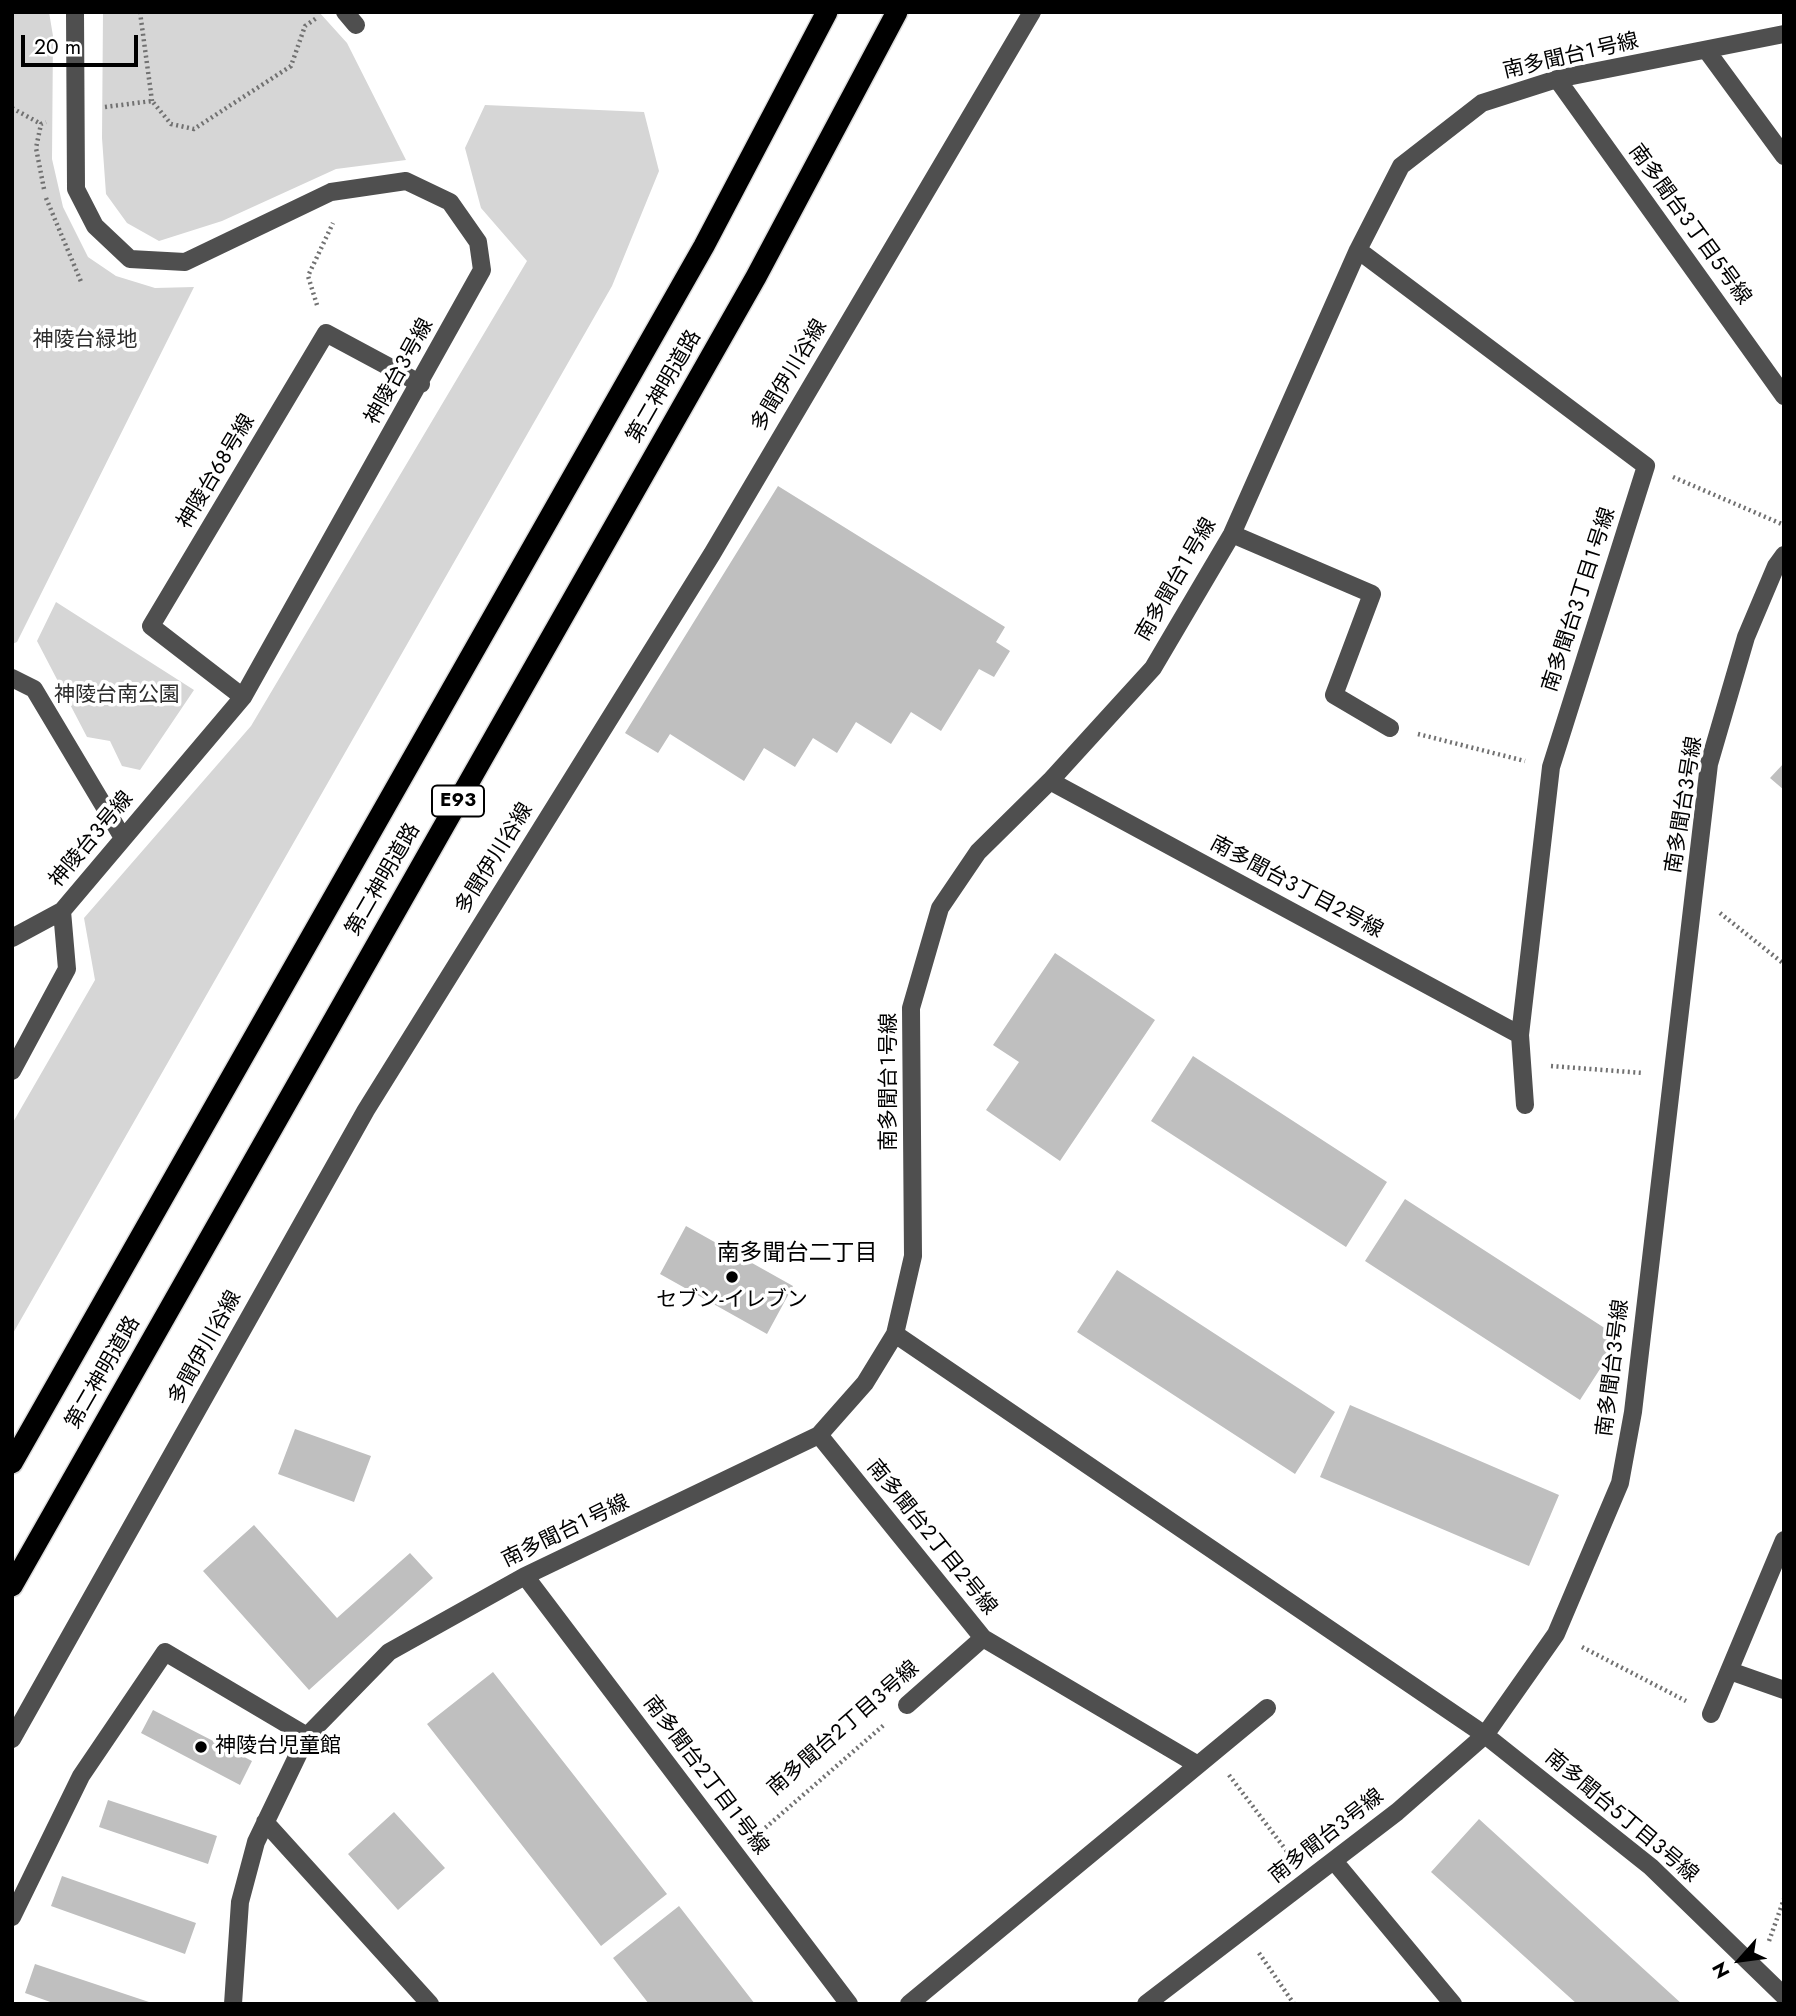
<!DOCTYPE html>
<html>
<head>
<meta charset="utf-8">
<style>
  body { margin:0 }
  #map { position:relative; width:1796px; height:2016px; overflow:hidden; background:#fff; font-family:Jost,sans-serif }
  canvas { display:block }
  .frame { position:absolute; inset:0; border:14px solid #000; pointer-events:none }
  .north { position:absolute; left:1705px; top:1925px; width:70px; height:70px; -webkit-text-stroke:5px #fff; paint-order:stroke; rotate:242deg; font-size:19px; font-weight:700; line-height:28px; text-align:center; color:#000 }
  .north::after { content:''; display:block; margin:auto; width:24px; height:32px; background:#000; clip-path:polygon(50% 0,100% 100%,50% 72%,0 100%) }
  .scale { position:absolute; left:21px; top:35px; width:117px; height:32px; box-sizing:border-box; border:4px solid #000; border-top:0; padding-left:9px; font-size:21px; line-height:24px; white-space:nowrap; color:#000; -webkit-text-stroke:5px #fff; paint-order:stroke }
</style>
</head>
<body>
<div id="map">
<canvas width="1796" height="2016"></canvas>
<div class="frame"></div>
<div class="north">N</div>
<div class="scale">20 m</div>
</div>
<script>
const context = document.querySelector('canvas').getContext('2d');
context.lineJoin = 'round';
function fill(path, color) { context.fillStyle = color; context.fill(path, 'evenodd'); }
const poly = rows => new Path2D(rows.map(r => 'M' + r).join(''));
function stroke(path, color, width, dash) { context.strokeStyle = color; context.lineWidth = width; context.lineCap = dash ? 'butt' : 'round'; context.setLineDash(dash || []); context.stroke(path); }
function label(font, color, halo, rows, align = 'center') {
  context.font = font + ' Jost,"Noto Sans JP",sans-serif'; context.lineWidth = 7; context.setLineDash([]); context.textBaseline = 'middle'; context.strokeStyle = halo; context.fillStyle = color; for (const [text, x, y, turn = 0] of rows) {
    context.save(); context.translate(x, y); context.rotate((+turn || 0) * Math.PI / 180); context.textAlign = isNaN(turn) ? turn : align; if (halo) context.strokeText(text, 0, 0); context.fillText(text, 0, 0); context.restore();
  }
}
fill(poly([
  [12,12,49,12,53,36,52,159,63,207,88,257,116,276,155,288,194,287,17,642,12,644],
  [103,12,319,12,347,43,406,160,336,169,222,221,159,241,127,223,106,194,102,138],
  [485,105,644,112,659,171,612,286,12,1335,12,1124,95,980,84,918,251,726,527,261,481,208,465,148],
  [56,602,194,690,140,770,122,766,110,741,87,737,37,641]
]), '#d6d6d6');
fill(poly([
  [778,486,1005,627,996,642,1010,651,994,677,979,669,941,731,911,712,891,744,856,722,837,753,813,738,795,767,764,748,744,781,670,734,658,753,625,733],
  [1784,763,1784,790,1770,778],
  [1055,953,1155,1020,1060,1161,986,1110,1019,1062,993,1045],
  [1193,1056,1387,1182,1346,1247,1151,1121],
  [1405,1199,1620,1338,1580,1400,1365,1261],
  [686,1226,793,1286,767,1334,660,1274],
  [1117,1270,1335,1412,1295,1474,1077,1332],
  [1350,1405,1559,1495,1529,1566,1320,1477],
  [295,1429,371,1456,354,1502,278,1474],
  [254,1525,337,1618,410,1553,433,1578,309,1690,203,1571],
  [493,1672,667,1894,601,1946,427,1724],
  [153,1710,252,1761,240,1785,141,1733],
  [108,1800,217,1836,208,1864,99,1827],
  [394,1812,445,1868,398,1910,348,1854],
  [1479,1819,1682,2004,1577,2004,1431,1872],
  [62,1876,196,1923,185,1954,51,1906],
  [679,1906,755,2004,649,2004,613,1958],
  [35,1964,152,2003,152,2004,56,2004,25,1993]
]), '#bfbfbf');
const highway = poly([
  [12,1463,704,246,827,12],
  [12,1586,756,277,897,12]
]);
stroke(highway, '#dbdbdb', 24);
stroke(poly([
  [140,12,152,101],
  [105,107,152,101,171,124,194,129,291,66,305,26,318,17],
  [12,108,41,124],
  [44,189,36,148,41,124,46,122],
  [46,198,82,284],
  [317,305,308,276,333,223],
  [1673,477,1784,525],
  [1418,734,1525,761],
  [1720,913,1784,964],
  [1551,1066,1643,1073],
  [1582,1647,1686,1701],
  [1229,1775,1292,1858],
  [757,1835,885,1724],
  [1769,1941,1784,1899],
  [1259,1953,1294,2004]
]), '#717171', 4.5, [2, 3.5]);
stroke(poly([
  [345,12,356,25],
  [1707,51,1784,156],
  [1557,79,1784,396],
  [1358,250,1646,466,1551,767,1520,1035,1525,1105],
  [1232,534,1372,594,1334,695,1390,728],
  [12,678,34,689,123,838],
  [243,697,151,626,326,333,421,384],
  [1050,781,1520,1035],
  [12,938,62,911],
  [12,1071,67,969,62,911,243,697,482,270,478,242,450,202,406,181,331,192,185,262,130,259,95,226,76,189,75,12],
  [895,1334,1485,1735,1651,1867,1784,1996],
  [819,1435,983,1638,1198,1765],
  [525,1576,849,2004],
  [1730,1671,1784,1690],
  [907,1705,983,1638],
  [1711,1714,1784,1540],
  [12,1739,366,1110,712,554,1032,12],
  [265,1822,430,2004],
  [1334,1861,1453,2004],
  [12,1917,81,1776,165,1652,307,1736],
  [233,2004,240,1902,256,1842,307,1736,389,1652,525,1576,819,1435,865,1383,895,1334,913,1256,911,1008,940,908,978,852,1050,781,1153,668,1232,534,1358,250,1401,166,1482,103,1557,79,1784,34],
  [909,2004,1267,1708],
  [1146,2004,1397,1812,1485,1735,1556,1634,1620,1483,1633,1412,1709,764,1746,637,1776,566,1784,555]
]), '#4f4f4f', 18);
stroke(highway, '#000', 21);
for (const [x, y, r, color] of [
  [732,1277,7,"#000"],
  [201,1747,7,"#000"]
]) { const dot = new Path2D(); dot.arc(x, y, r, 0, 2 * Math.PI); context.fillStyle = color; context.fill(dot); stroke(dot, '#fff', 2.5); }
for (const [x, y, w] of [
  [458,801,52]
]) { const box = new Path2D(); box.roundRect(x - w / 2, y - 15.5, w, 31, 5); context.fillStyle = '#fff'; context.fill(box); stroke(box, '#000', 2); }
label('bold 19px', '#000', null, [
  ["E93",458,801]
]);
label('21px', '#000', '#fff', [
  ["南多聞台１号線",1571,57,-13],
  ["南多聞台３丁目５号線",1689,225,54],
  ["神陵台３号線",400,372,-61],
  ["多聞伊川谷線",790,376,-59],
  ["第二神明道路",665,387,-60],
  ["神陵台６８号線",217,472,-59],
  ["南多聞台１号線",1177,580,-60],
  ["南多聞台３丁目１号線",1580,600,-72],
  ["南多聞台３号線",1685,805,-81],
  ["神陵台３号線",92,840,-50],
  ["多聞伊川谷線",495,859,-58],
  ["第二神明道路",384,880,-60],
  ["南多聞台３丁目２号線",1296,888,28],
  ["南多聞台１号線",890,1082,-90],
  ["多聞伊川谷線",206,1348,-61],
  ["南多聞台３号線",1614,1368,-83],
  ["第二神明道路",104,1373,-60],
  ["南多聞台１号線",566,1532,-26],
  ["南多聞台２丁目２号線",931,1538,51],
  ["南多聞台２丁目３号線",844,1729,-41],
  ["南多聞台２丁目１号線",705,1776,53],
  ["南多聞台５丁目３号線",1621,1817,40],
  ["南多聞台３号線",1327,1837,-38]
]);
label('21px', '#2d2d2d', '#fff', [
  ["神陵台緑地",85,341],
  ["神陵台南公園",117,696]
]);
label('21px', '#000', '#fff', [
  ["セブン-イレブン",732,1301],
  ["神陵台児童館",215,1747,"left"]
]);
label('23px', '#000', '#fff', [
  ["南多聞台二丁目",797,1254]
]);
</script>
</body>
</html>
